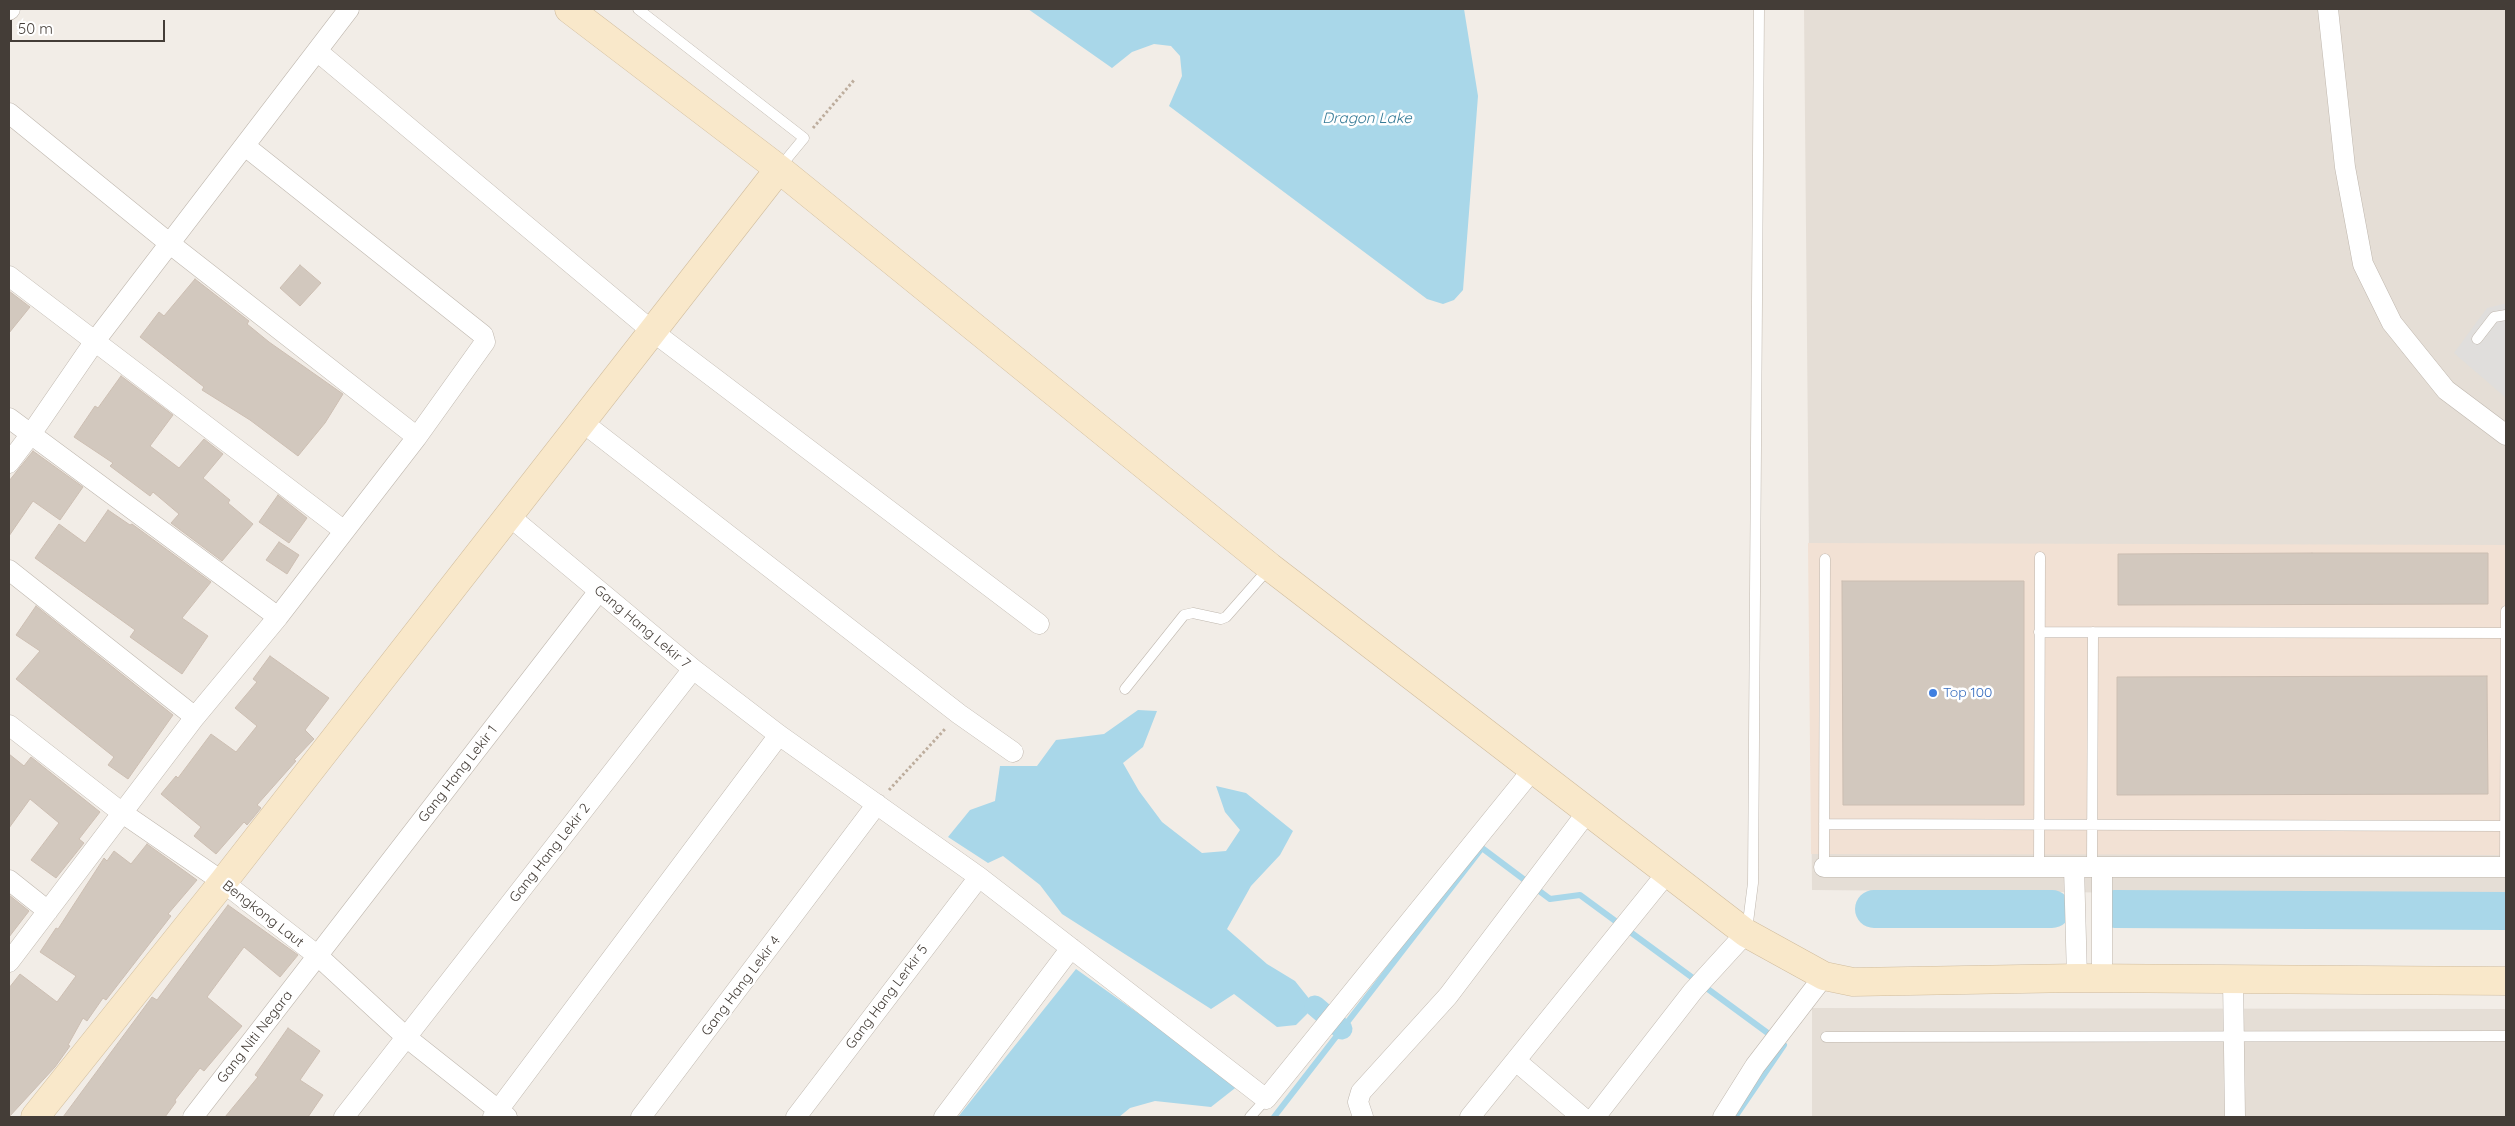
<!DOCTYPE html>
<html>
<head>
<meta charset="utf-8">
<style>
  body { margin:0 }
  #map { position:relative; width:2515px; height:1126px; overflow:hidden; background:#f2ede7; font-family:Quicksand,sans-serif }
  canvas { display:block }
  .frame { position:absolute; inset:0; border:10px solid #443d37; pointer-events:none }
  .scale { position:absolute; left:10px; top:20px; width:155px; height:22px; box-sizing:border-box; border:2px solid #443d37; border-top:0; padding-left:6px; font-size:15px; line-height:18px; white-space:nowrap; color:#443d37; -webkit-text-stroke:4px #fff; paint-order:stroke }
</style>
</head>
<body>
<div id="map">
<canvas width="2515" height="1126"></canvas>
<div class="frame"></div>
<div class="scale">50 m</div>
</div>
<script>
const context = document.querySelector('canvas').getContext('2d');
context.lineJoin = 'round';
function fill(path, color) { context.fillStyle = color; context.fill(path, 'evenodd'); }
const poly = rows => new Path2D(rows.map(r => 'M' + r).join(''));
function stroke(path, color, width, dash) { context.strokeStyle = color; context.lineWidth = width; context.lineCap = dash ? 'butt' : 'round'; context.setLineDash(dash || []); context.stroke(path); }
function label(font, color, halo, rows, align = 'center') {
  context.font = font + ' Quicksand,sans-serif'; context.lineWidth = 5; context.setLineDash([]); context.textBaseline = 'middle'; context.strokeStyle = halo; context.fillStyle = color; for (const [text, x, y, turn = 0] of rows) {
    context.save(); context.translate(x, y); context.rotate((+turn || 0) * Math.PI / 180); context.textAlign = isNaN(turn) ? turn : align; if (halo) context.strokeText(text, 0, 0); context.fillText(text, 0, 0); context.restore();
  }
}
fill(poly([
  [1804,9,2506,9,2506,896,1812,890],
  [1812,1008,2506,1009,2506,1117,1812,1117]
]), '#e5ded6');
fill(poly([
  [1808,543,2506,545,2506,855,1811,854]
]), '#f2e1d4');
fill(poly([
  [2503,304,2506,304,2506,398,2454,353,2487,308]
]), '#e0dedc');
fill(poly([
  [1028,9,1464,9,1478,96,1463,290,1454,300,1443,304,1427,299,1169,106,1182,76,1180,56,1171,46,1154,44,1132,52,1112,68],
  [1138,710,1157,711,1143,747,1123,763,1139,791,1162,822,1202,853,1226,851,1240,830,1225,812,1216,786,1246,793,1293,831,1280,855,1251,886,1227,929,1267,964,1295,981,1315,1006,1296,1025,1277,1027,1234,994,1211,1009,1062,914,1040,885,1003,856,988,863,948,837,970,810,995,801,1000,766,1037,766,1056,740,1104,734],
  [1076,969,1239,1085,1211,1107,1155,1101,1130,1108,1119,1117,958,1117]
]), '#a9d7e9');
stroke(poly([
  [1274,1117,1482,848,1550,899,1580,895,1784,1045,1735,1117]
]), '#a9d7e9', 6);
stroke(poly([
  [1315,1006,1342,1029]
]), '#a9d7e9', 21);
stroke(poly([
  [1874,909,2052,909],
  [2115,909,2506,911]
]), '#a9d7e9', 38);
const building = poly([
  [300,265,321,283,300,306,280,288,300,265],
  [195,279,249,321,247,324,269,342,343,394,325,423,298,456,250,420,202,390,204,387,140,337,159,312,164,316,195,279],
  [9,291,30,307,9,333,9,291],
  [121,376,173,415,150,446,179,468,204,439,223,454,203,478,230,500,228,503,253,524,222,561,171,523,179,514,153,492,150,496,110,466,113,463,74,437,95,406,98,408,121,376],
  [33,451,83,487,60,520,33,501,9,536,9,481,33,451],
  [278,495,307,518,289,543,259,522,278,495],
  [108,510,130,525,132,524,211,582,182,618,208,636,182,674,130,637,135,630,35,558,59,524,85,543,108,510],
  [279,542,299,555,287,574,266,560,279,542],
  [2312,553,2488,553,2488,604,2118,605,2118,554,2312,553],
  [1842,581,2024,581,2024,805,1843,805,1842,581],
  [36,606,173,715,128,779,108,765,114,757,16,679,40,651,16,635,36,606],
  [270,656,329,698,305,730,314,739,294,760,296,761,257,805,261,808,253,818,247,825,244,822,216,854,194,836,201,827,161,794,176,776,178,778,211,734,236,752,257,726,235,708,257,682,253,679,270,656],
  [2487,676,2488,794,2117,795,2117,677,2487,676],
  [9,754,24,766,31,757,100,812,79,839,84,843,56,878,31,860,59,823,30,799,9,828,9,754],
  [147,844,197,880,168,914,171,916,106,1000,103,998,87,1021,83,1018,68,1045,70,1046,55,1067,9,1117,9,988,20,974,57,1002,76,976,40,952,56,928,58,929,104,858,107,861,114,851,131,864,147,844],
  [9,895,29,911,9,937,9,895],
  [228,905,298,955,280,977,244,947,207,997,242,1026,204,1071,200,1068,175,1100,176,1102,165,1117,63,1117,152,997,157,1000,228,905],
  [288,1028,320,1051,300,1080,323,1095,308,1117,225,1117,258,1077,255,1075,288,1028]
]);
fill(building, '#d2c8be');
stroke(building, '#ccbeb2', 1);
const lane = poly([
  [638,9,804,138,780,167],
  [2477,339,2494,317,2506,315],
  [2039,632,2506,633,2505,867],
  [2506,633,2506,611],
  [1125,689,1184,615,1193,613,1221,619,1226,617,1270,567],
  [1824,824,2505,826],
  [1824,867,1825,559],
  [2039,867,2040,557],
  [2092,867,2093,632],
  [1747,930,1753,883,1759,9],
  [1826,1037,2506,1036],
  [1250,1117,1266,1099]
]);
const street = poly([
  [2328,9,2345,167,2363,264,2392,323,2446,390,2506,435],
  [9,10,10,9],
  [317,51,652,331,1039,624],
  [9,113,169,243,417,437],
  [9,276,343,530],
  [9,418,278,617],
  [581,421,959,714,1013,752],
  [9,463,31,434,95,341,349,9],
  [508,515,693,669,779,735,979,877,1266,1099,1534,768],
  [9,570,195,717],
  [9,725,121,812,223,882,318,956,406,1037,507,1117],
  [1824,867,2506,867],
  [2074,867,2077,978],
  [2102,867,2102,978],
  [9,880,48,911],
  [9,962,195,717,278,617,417,437,485,342,483,335,245,146],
  [2233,980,2235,1117],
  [1516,1061,1582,1117],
  [193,1117,599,591],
  [344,1117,693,669],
  [493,1117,779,735],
  [641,1117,877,804],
  [796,1117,979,877],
  [944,1117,1071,948],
  [1363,1117,1358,1102,1361,1092,1448,996,1588,811],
  [1470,1117,1667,873],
  [1595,1117,1693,991,1746,933],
  [1723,1117,1755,1066,1824,976]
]);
const secondary = poly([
  [569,9,779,169,1270,567,1746,933,1824,976,1853,982,2077,978,2506,981],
  [35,1117,223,882,779,169]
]);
stroke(lane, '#bfb7ae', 11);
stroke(street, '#bfb7ae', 21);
stroke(secondary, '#d0bc9d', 29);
stroke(poly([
  [813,128,855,79],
  [889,790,945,729]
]), '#bdad9d', 3, [2.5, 2.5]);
stroke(lane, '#fff', 10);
stroke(street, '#fff', 20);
stroke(secondary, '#f9e8ca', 28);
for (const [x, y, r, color] of [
  [1933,693,5,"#3f7fe0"]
]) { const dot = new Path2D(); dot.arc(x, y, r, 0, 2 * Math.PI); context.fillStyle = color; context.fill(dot); stroke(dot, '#fff', 2); }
label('14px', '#443d37', '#fff', [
  ["Gang Hang Lekir 7",642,627,40],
  ["Gang Hang Lekir 1",458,774,-52],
  ["Gang Hang Lekir 2",550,853,-52],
  ["Bengkong Laut",263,914,38],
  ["Gang Hang Lekir 4",741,986,-53],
  ["Gang Hang Lerkir 5",887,997,-53],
  ["Gang Niti Negara",255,1037,-52]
]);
label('14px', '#366cbe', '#fff', [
  ["Top 100",1943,693]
], 'left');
label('italic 15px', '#367b97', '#fff', [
  ["Dragon Lake",1367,118]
]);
</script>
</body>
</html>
